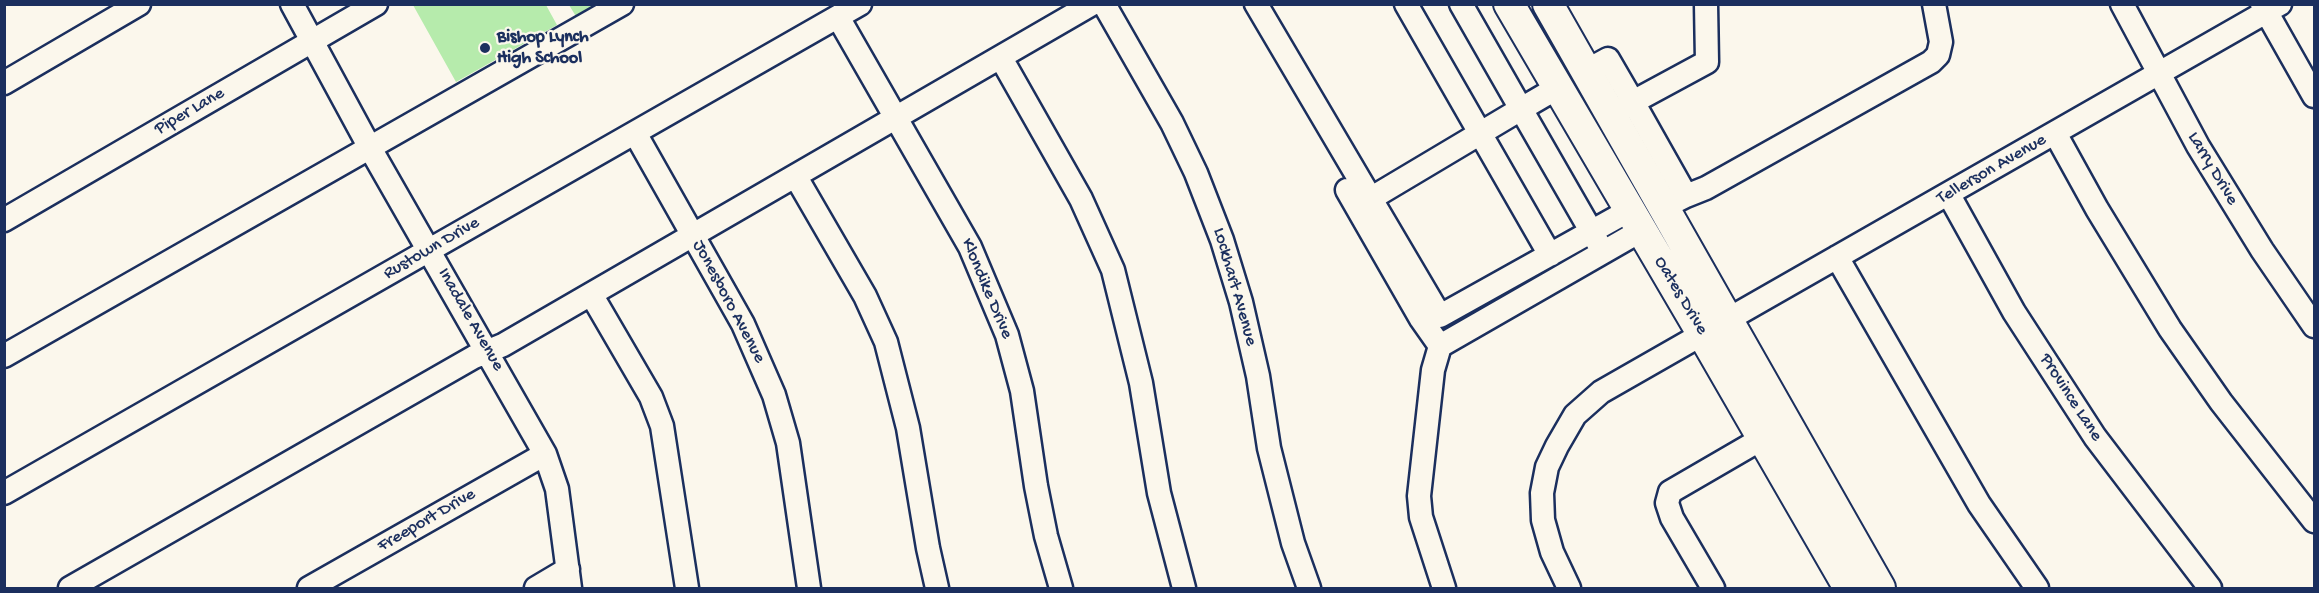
<!DOCTYPE html>
<html>
<head>
<meta charset="utf-8">
<style>
  body { margin:0 }
  #map { position:relative; width:2319px; height:593px; overflow:hidden; background:#fbf7ec; font-family:"Gochi Hand",sans-serif }
  canvas { display:block }
  .frame { position:absolute; inset:0; border:6px solid #1b2f5e; pointer-events:none }
</style>
</head>
<body>
<div id="map">
<canvas width="2319" height="593"></canvas>
<div class="frame"></div>
</div>
<script>
const context = document.querySelector('canvas').getContext('2d');
context.lineJoin = 'round';
function fill(path, color) { context.fillStyle = color; context.fill(path, 'evenodd'); }
const poly = rows => new Path2D(rows.map(r => 'M' + r).join(''));
function stroke(path, color, width, dash) { context.strokeStyle = color; context.lineWidth = width; context.lineCap = dash ? 'butt' : 'round'; context.setLineDash(dash || []); context.stroke(path); }
function label(font, color, halo, rows, align = 'center') {
  context.font = font + ' "Gochi Hand",sans-serif'; context.lineWidth = 4.5; context.setLineDash([]); context.textBaseline = 'middle'; context.strokeStyle = halo; context.fillStyle = color; for (const [text, x, y, turn = 0] of rows) {
    context.save(); context.translate(x, y); context.rotate((+turn || 0) * Math.PI / 180); context.textAlign = isNaN(turn) ? turn : align; if (halo) context.strokeText(text, 0, 0); context.fillText(text, 0, 0); context.restore();
  }
}
fill(poly([
  [413,5,546,5,557,25,456,82],
  [569,5,600,5,577,18]
]), '#b6ebac');
const minor = poly([
  [292,4,370,148,545,454,557,489,570,588],
  [1104,4,1172,123,1196,173,1222,240,1241,302,1258,376,1269,448,1293,543,1309,588],
  [1256,4,1440,316,1630,210],
  [1406,4,1550,255],
  [1461,4,1521,109,1557,88],
  [2122,4,2198,146,2262,250,2314,326],
  [2262,4,2314,96],
  [838,17,970,247,1007,335,1022,391,1036,486,1046,536,1061,588],
  [1001,58,1081,199,1113,270,1141,383,1159,493,1184,588],
  [1586,71,1608,59,1633,102,1707,62,1706,4],
  [4,83,139,4],
  [1622,109,1633,102,1686,196,1672,203],
  [635,133,743,324,774,395,788,443,809,588],
  [2055,133,2097,209,2170,329,2221,402,2314,521],
  [796,177,865,296,886,342,908,428,928,548,937,588],
  [1347,190,1421,319,1440,346],
  [1949,195,2014,312,2095,437,2210,588],
  [1686,196,1706,188,1931,62,1938,55,1941,42,1934,4],
  [1370,199,1521,109,1598,243],
  [4,220,376,4],
  [1837,257,1979,504,2037,588],
  [591,294,651,397,662,426,687,588],
  [4,356,622,4],
  [4,493,860,4],
  [70,588,474,357,503,345,1092,4],
  [309,588,545,454],
  [536,588,568,569],
  [1444,588,1421,517,1419,496,1433,370,1440,346,1642,230],
  [1569,588,1552,552,1543,520,1542,493,1547,467,1557,446,1575,415,1601,392,2280,4],
  [1713,588,1672,518,1667,503,1670,492,1763,438]
]);
const major = poly([
  [1509,4,1703,335,1849,588],
  [1548,4,1880,588]
]);
stroke(minor, '#1b2f5e', 27);
stroke(major, '#1b2f5e', 34);
stroke(minor, '#fbf7ec', 22);
stroke(major, '#fbf7ec', 30);
for (const [x, y, r, color] of [
  [485,48,6,"#1b2f5e"]
]) { const dot = new Path2D(); dot.arc(x, y, r, 0, 2 * Math.PI); context.fillStyle = color; context.fill(dot); stroke(dot, '#fbf7ec', 2); }
label('bold 18px', '#1b2f5e', '#fbf7ec', [
  ["Bishop Lynch",497,38],
  ["High School",497,59]
], 'left');
label('18px', '#1b2f5e', '#fbf7ec', [
  ["Piper Lane",190,112,-30],
  ["Larry Drive",2212,169,59],
  ["Tellerson Avenue",1992,170,-30],
  ["Rustown Drive",432,249,-30],
  ["Lockhart Avenue",1234,287,74],
  ["Klondike Drive",986,289,67],
  ["Oates Drive",1680,296,59],
  ["Jonesboro Avenue",728,302,62],
  ["Inadale Avenue",470,320,60],
  ["Province Lane",2070,398,57],
  ["Freeport Drive",427,521,-30]
]);
</script>
</body>
</html>
